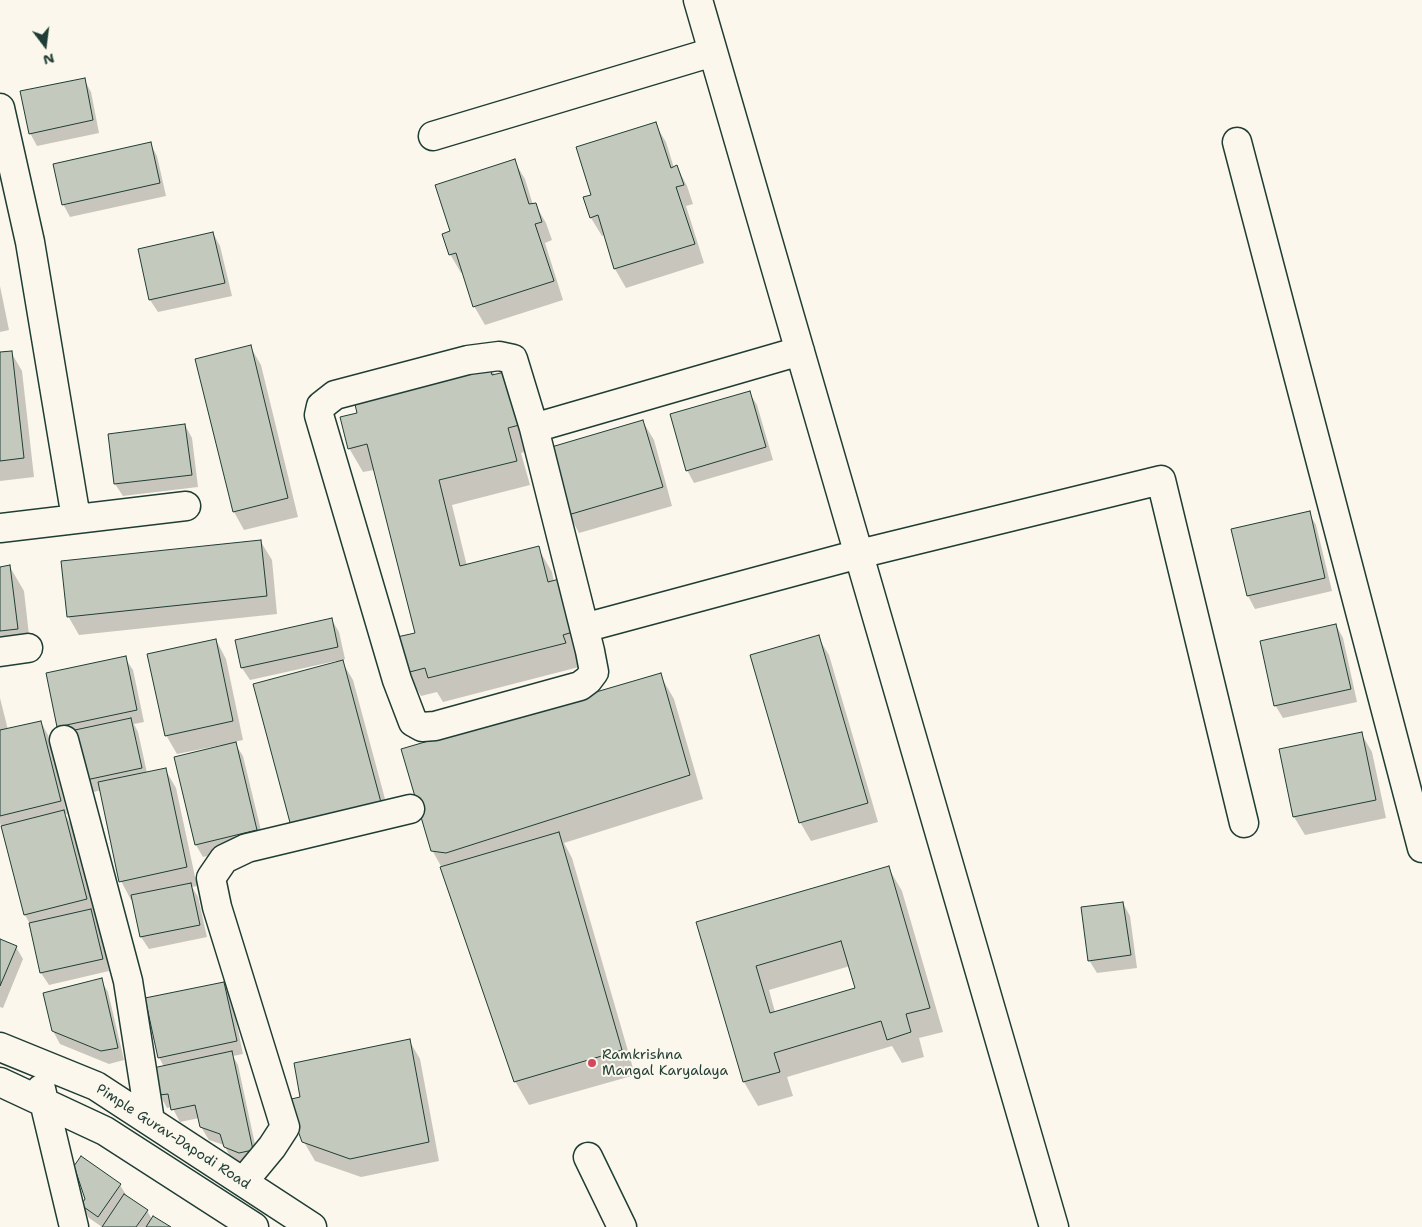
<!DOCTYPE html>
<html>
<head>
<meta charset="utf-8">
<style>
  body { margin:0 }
  #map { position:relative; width:1422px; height:1227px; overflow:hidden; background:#fbf7ec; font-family:"Shantell Sans",sans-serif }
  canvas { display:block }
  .north { position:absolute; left:20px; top:20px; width:50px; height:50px; -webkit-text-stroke:4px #fbf7ec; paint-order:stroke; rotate:165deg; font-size:14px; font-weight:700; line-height:20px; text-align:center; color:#1f3d34 }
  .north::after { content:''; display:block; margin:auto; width:18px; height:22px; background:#1f3d34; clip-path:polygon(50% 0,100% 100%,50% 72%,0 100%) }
</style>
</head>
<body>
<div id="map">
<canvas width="1422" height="1227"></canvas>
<div class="north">N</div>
</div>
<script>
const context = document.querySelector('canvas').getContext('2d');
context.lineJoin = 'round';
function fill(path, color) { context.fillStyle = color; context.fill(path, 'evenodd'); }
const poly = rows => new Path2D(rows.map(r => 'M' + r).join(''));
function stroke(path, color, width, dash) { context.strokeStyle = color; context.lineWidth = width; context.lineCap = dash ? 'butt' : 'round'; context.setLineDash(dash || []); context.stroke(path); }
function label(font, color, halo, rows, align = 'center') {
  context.font = font + ' "Shantell Sans",sans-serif'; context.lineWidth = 4; context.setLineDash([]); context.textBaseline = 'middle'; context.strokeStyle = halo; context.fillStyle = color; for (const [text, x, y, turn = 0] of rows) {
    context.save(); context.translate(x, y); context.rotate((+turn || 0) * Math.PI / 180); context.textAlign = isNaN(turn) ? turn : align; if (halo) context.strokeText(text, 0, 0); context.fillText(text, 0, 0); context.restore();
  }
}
fill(poly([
  [84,79,91,92,99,133,37,146,30,133],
  [655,124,666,142,674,168,677,167,687,186,693,204,686,206,704,263,626,288,615,269,605,235,602,236,591,218,592,196],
  [150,143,157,156,166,196,70,217,63,204],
  [514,161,525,179,533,205,535,204,546,223,552,240,545,243,563,300,485,325,474,306,464,272,461,273,450,254,451,232],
  [213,233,220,246,232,296,158,312,150,300],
  [0,286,9,330,0,332],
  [250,346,261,365,298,517,244,530,234,512],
  [11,352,22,371,34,477,0,481,0,353],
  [488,363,536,449,521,453,530,485,452,505,467,566,538,548,552,572,554,582,589,656,576,659,579,667,443,702,437,692,421,696,407,672,416,634,374,470,363,472,349,448,359,414],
  [749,392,757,405,773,460,694,483,687,470],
  [643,422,654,440,672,506,579,533,569,514],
  [185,425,192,438,198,487,123,496,115,484],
  [1309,513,1316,525,1332,591,1255,609,1248,596,1232,530],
  [261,542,272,560,277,614,79,635,68,616],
  [10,567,24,591,31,653,0,657,0,568],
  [332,620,339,632,345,659,341,660,353,680,392,825,304,848,336,661,250,680,242,668,236,641],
  [1336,625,1343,638,1357,702,1283,718,1275,705],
  [818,637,829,655,878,822,811,841,800,822],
  [216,640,226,659,243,740,234,742,243,756,264,843,203,857,196,845,175,758,222,747,222,745,177,754,166,735],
  [125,658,133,670,144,722,134,724,138,732,147,773,165,769,176,788,197,886,192,887,198,897,207,937,149,949,141,937,134,900,131,900,121,881,101,790,94,792,58,726],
  [660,675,674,699,703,799,564,843,572,858,635,1075,529,1105,515,1081,442,868,432,850],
  [0,698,8,730,41,722,48,735,67,814,65,814,74,830,97,918,95,918,98,923,109,971,49,985,41,973,30,924,25,915,0,823],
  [1361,733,1372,752,1386,818,1305,835,1294,817],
  [888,867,902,891,943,1032,919,1038,924,1057,902,1063,892,1046,787,1077,793,1096,758,1106,744,1082,698,923],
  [850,966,856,989,775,1012,769,990],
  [1123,903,1130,916,1137,968,1097,973,1089,960],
  [0,940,16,947,23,959,3,1008,0,1007],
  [101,980,108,992,124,1060,109,1064,60,1044,53,1031],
  [224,983,231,996,243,1054,233,1056,238,1065,259,1163,247,1165,232,1160,224,1145,209,1140,201,1127,199,1118,180,1122,172,1107,167,1108,160,1095,155,1069,164,1067,159,1057],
  [409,1040,420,1059,439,1161,361,1177,315,1161,304,1142,302,1098],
  [120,1185,128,1198,147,1211,152,1219,168,1227,102,1227,89,1218,82,1205]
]), '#0003');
const building = poly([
  [85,78,93,120,29,134,20,91,85,78],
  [656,122,671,168,677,165,684,185,676,187,695,244,614,269,598,215,590,218,583,197,591,195,576,147,656,122],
  [151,142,160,183,62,205,53,164,151,142],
  [515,159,529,204,536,203,542,222,535,224,554,281,473,307,456,253,449,255,442,234,450,231,435,185,515,159],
  [213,232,225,283,149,300,138,249,213,232],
  [251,345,288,498,233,512,195,359,251,345],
  [12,351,24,458,0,461,0,352,12,351],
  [488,361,492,375,509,371,523,424,508,428,517,461,439,480,460,566,539,546,548,582,563,578,576,631,563,635,566,643,428,678,425,668,406,673,397,637,415,633,367,444,348,449,340,417,357,413,353,396,488,361],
  [750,391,766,447,686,471,670,414,750,391],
  [643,420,663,487,568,515,548,448,643,420],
  [185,424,192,475,114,484,108,434,185,424],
  [1310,511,1325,578,1247,596,1231,529,1310,511],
  [261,540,267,596,67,617,61,561,261,540],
  [10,565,18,629,0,631,0,567,10,565],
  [332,618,338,647,241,668,235,640,332,618],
  [1336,624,1351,689,1274,706,1260,641,1336,624],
  [819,635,868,803,799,823,750,655,819,635],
  [216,639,233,721,165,736,147,654,216,639],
  [126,656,137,710,57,727,46,673,126,656],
  [343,660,382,806,292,830,253,684,343,660],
  [661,673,690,775,446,853,431,851,401,749,661,673],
  [131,718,142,768,86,780,75,730,131,718],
  [41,721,61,801,0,816,0,730,41,721],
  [1362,732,1376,800,1293,817,1279,749,1362,732],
  [236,742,257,830,195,845,174,757,236,742],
  [166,768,187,867,119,882,98,782,166,768],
  [64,810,87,899,24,915,1,826,64,810],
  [559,832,622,1050,514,1082,440,867,559,832],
  [889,866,930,1008,906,1014,911,1032,887,1040,881,1021,774,1053,780,1072,743,1082,696,922,889,866],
  [841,941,855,988,770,1013,756,966,841,941],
  [191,883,200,925,140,937,131,895,191,883],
  [1123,902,1131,955,1088,961,1081,907,1123,902],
  [91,909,103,959,40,973,29,923,91,909],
  [0,939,17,946,0,986,0,939],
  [102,978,118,1048,101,1051,52,1031,43,993,102,978],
  [224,982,237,1041,158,1058,145,998,224,982],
  [410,1039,429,1142,350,1159,302,1142,287,1100,300,1097,294,1063,410,1039],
  [232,1051,253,1150,239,1153,224,1147,220,1134,200,1127,195,1105,171,1110,168,1094,159,1095,153,1068,232,1051],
  [81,1156,121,1184,98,1217,81,1205,85,1199,74,1166,81,1156],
  [124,1194,148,1210,136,1227,102,1227,124,1194],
  [153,1216,171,1227,146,1227,153,1216]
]);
fill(building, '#c4c9be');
stroke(building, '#1f3d34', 1);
const minor = poly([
  [698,0,1054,1227],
  [0,108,30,242,76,518],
  [433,136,713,52],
  [1237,142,1422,848],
  [534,428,590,651,594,672,588,680,580,686,435,726,422,727,413,722,397,680,319,415,321,406,335,395,468,360,499,356,513,359,534,428,800,351],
  [0,528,186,506],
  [595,625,859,554,1161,480,1244,823],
  [0,652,28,648],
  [64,740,128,981,150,1121],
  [0,1047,96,1086,312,1227],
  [0,1082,105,1131,254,1227],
  [41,1089,74,1227],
  [588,1157,622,1227],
  [243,1182,272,1147,285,1127,217,907,211,878,224,859,247,848,410,809]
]);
stroke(minor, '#1f3d34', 31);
stroke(minor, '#fbf7ec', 28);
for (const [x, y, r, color] of [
  [592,1063,5,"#d1495b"]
]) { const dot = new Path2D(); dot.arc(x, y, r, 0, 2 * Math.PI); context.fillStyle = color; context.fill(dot); stroke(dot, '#fbf7ec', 2); }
label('14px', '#1f3d34', '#fbf7ec', [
  ["Ramkrishna",602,1055],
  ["Mangal Karyalaya",602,1071]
], 'left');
label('14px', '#1f3d34', '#fbf7ec', [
  ["Pimple Gurav-Dapodi Road",173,1137,33]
]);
</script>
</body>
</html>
